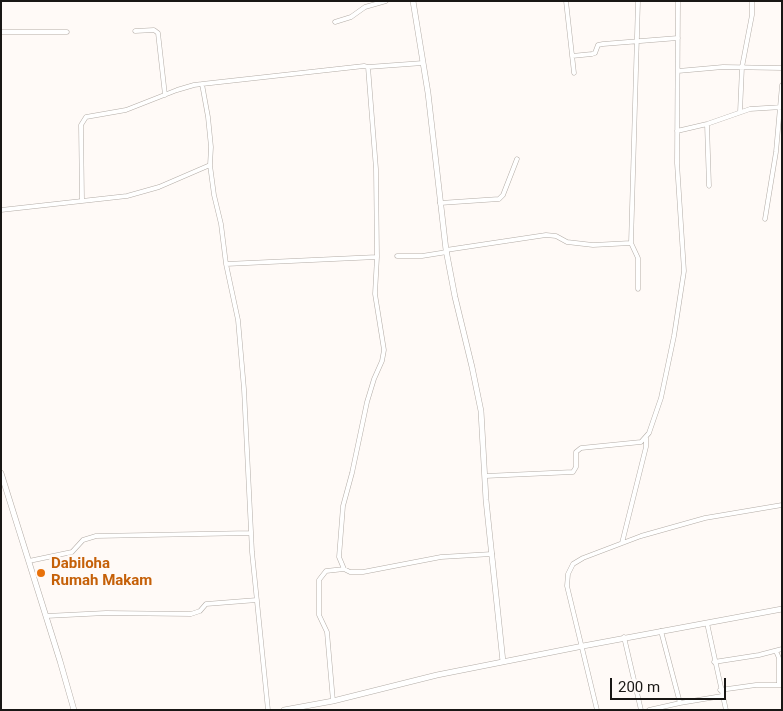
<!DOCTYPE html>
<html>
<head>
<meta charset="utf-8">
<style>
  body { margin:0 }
  #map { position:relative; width:783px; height:711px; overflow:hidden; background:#fffaf7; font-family:Roboto,sans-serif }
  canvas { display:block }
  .frame { position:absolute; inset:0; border:2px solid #191715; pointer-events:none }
  .scale { position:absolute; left:610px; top:678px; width:116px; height:22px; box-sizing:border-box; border:2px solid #191715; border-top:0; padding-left:6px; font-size:15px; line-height:18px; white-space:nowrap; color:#191715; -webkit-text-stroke:4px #fffaf7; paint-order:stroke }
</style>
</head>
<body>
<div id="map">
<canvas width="783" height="711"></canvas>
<div class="frame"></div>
<div class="scale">200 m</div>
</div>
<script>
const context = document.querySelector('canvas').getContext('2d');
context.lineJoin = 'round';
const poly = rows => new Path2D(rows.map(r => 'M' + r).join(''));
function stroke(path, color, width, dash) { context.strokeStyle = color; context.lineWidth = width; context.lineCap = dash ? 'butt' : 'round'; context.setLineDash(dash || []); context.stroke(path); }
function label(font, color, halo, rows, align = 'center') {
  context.font = font + ' Roboto,sans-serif'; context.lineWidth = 5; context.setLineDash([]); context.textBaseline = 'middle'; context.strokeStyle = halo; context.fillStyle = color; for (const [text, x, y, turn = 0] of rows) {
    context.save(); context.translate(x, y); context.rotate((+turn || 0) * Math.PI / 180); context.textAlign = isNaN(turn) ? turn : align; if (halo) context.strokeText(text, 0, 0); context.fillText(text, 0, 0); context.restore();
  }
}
const minor = poly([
  [566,1,574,73],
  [638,1,631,243,638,258,638,289],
  [335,22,351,17,365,7,386,1],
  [135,31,154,30,158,33,165,95],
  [1,32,67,32],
  [572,56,592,54,595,53,598,45,603,44,678,38],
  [368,67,423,63],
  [678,71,723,67,782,68],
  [740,112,742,67,752,15,752,1],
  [707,124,709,186],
  [677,131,707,124,750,109,782,107],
  [210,165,214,195,221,224,226,264,238,320,244,389,252,552,268,710],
  [82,200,81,125,86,117,126,110,177,90,194,85,202,84],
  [440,203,499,199,503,195,517,159],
  [1,210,127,196,159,187,210,165,211,147,208,117,202,84,364,66,368,67,376,169,377,257,375,294,384,350,382,361,374,379,367,402,352,473,343,506,339,557,344,569,350,572,363,572,441,557,492,554],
  [765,219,776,152,782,85],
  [446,250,546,235,556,236,567,242,593,245,631,243],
  [397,256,422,256,447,252],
  [226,264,377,257],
  [485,476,573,472,576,467,576,452,581,448,641,442,649,433,661,398,674,336,684,271,677,163,678,1],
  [622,543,646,447,646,438],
  [29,561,72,552,83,540,96,536,251,533],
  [46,616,106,613,191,614,200,611,206,604,257,600],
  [707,623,726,710],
  [661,631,680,703],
  [624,637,641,710],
  [776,651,779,658,779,685],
  [714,662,759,655,782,649],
  [720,690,756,685,782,685],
  [333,701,327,632,319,615,319,580,326,571,344,569],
  [597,710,567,586,568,574,573,564,583,558,641,536,705,518,782,505],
  [649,710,680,703,722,696]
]);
const tertiary = poly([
  [413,1,428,93,446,250,455,297,472,367,481,411,486,500,503,662],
  [1,473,60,661,74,710],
  [284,710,333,701,437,675,583,646,782,609]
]);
stroke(minor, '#b3aca6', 5);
stroke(tertiary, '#b3aca6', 6);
stroke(minor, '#fff', 4);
stroke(tertiary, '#fff', 5);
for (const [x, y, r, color] of [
  [41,573,5,"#e8710a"]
]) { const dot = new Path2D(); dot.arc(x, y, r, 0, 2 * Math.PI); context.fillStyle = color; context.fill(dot); stroke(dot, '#fffaf7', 2); }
label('bold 15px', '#c56008', '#fffaf7', [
  ["Dabiloha",51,564],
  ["Rumah Makam",51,581]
], 'left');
</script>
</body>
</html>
